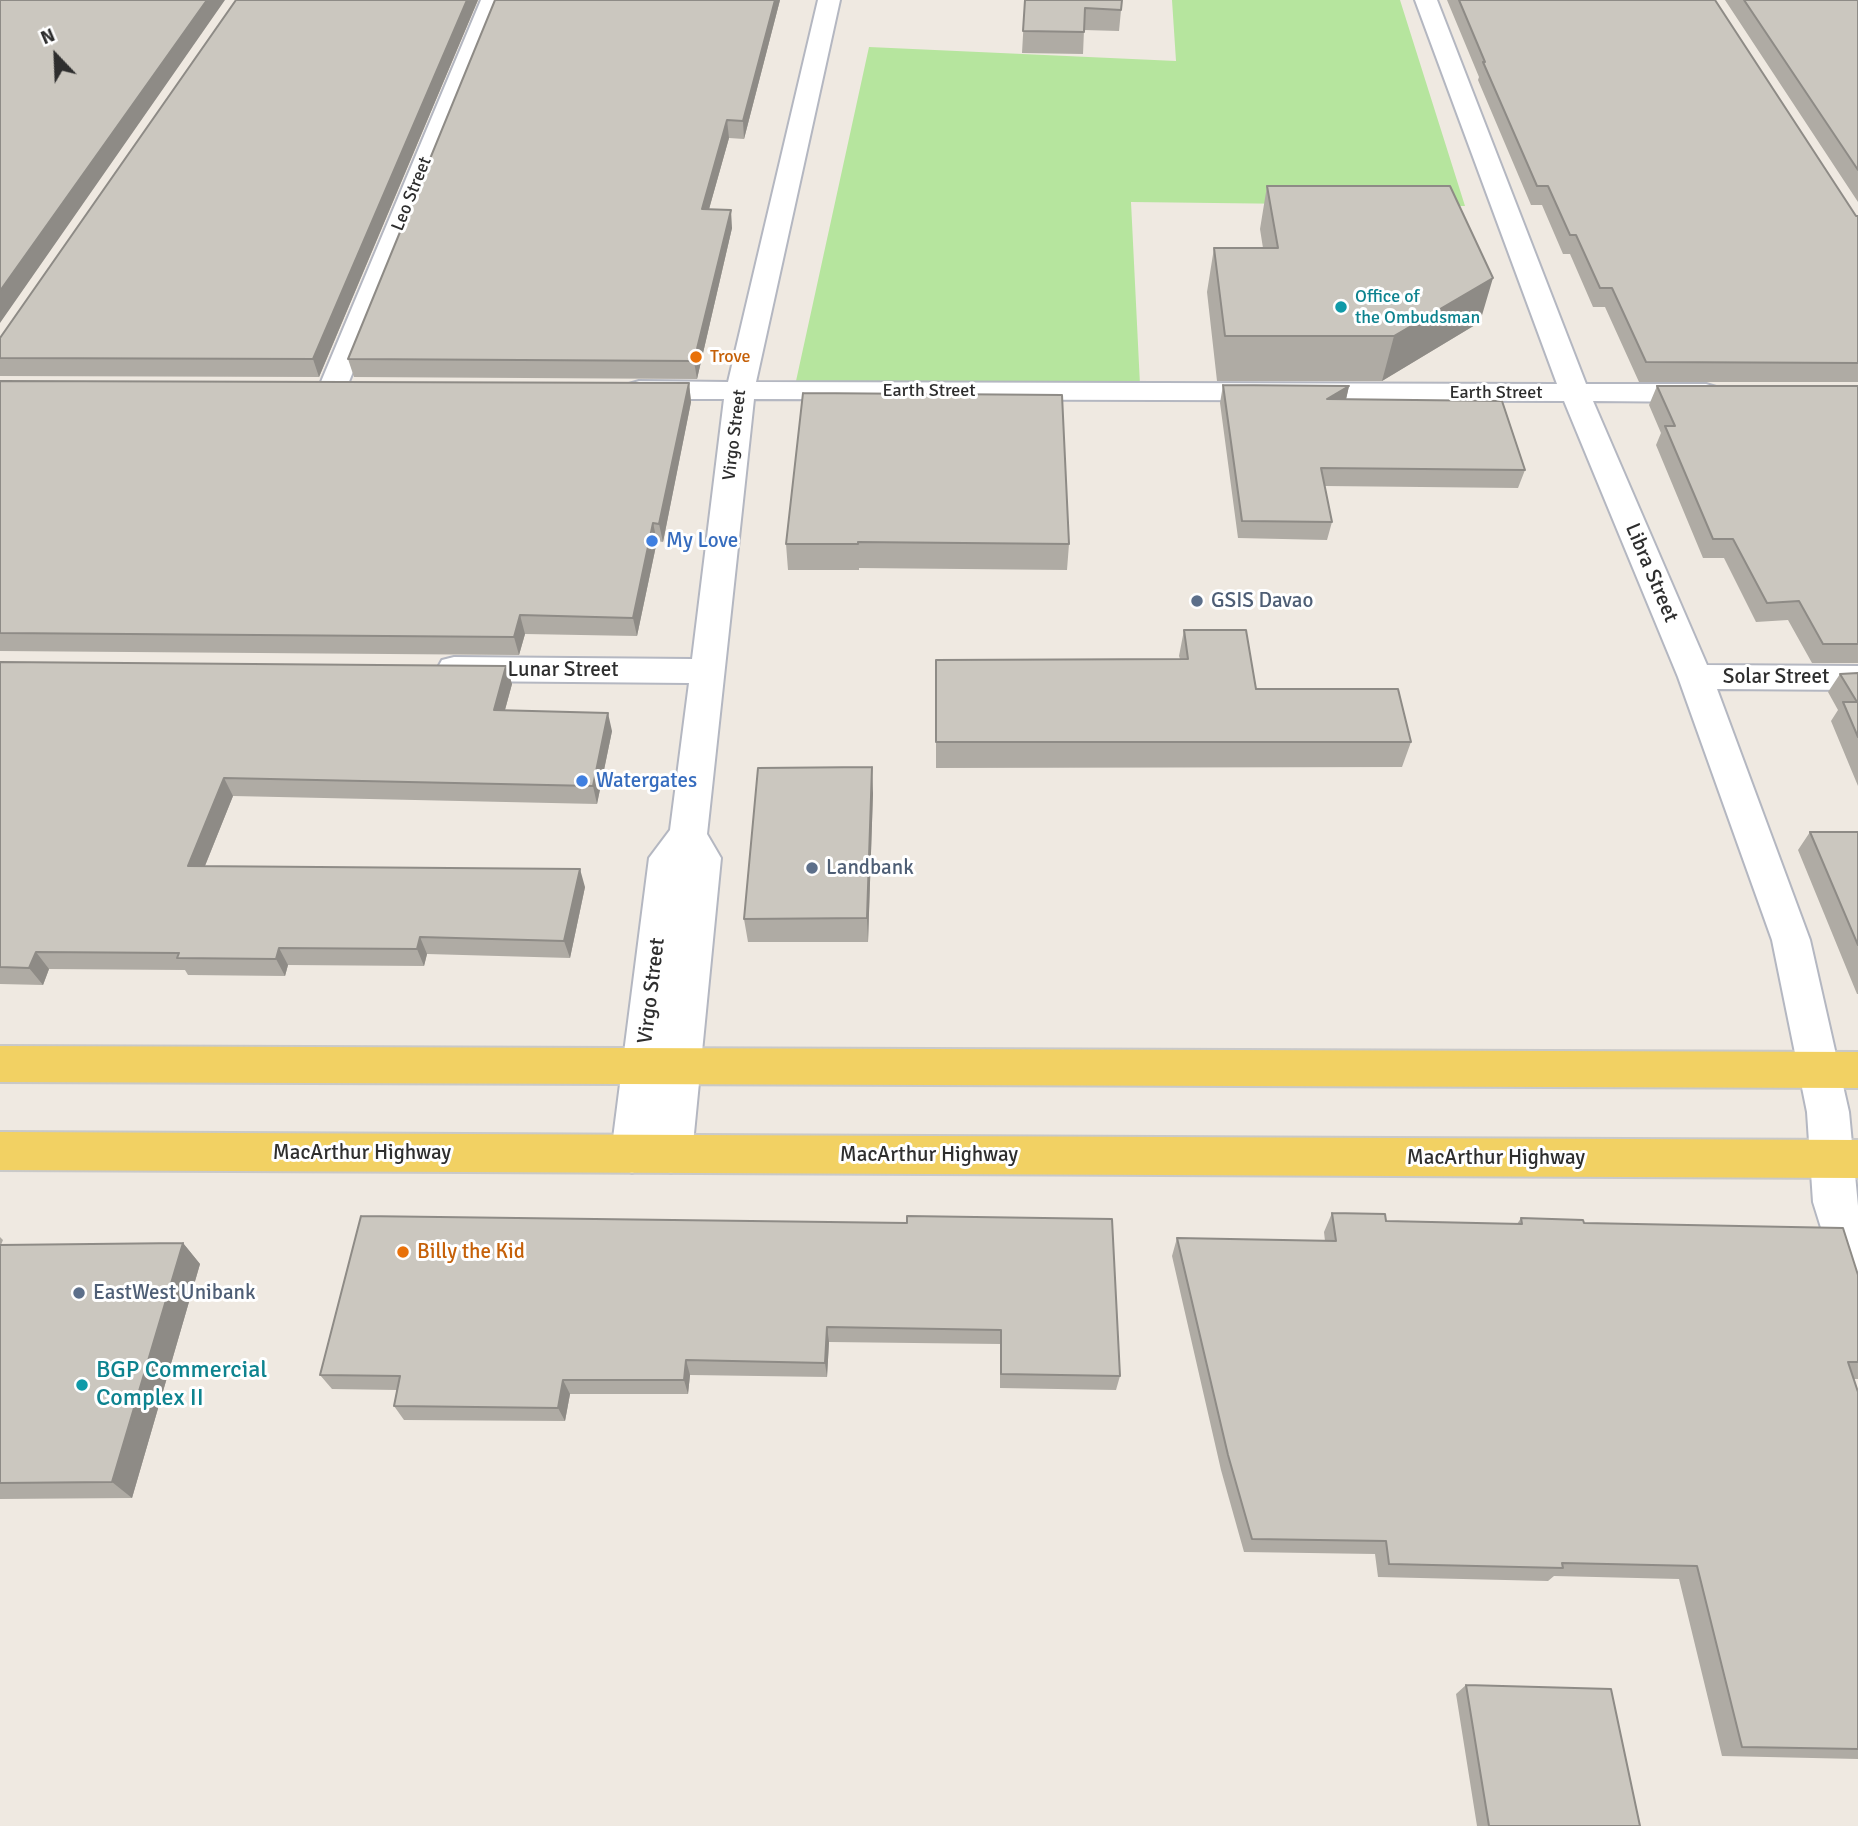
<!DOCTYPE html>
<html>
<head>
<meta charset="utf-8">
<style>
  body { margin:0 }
  #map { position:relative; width:1858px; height:1826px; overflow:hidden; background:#efe9e1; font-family:Signika,sans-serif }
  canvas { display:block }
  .north { position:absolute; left:21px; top:21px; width:70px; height:70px; -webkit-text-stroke:5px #fff; paint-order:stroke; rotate:337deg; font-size:19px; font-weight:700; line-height:28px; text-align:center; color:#2e2e2e }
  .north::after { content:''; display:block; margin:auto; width:24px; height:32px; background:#2e2e2e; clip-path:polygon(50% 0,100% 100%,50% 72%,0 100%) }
</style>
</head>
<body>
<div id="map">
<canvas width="1858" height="1826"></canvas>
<div class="north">N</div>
</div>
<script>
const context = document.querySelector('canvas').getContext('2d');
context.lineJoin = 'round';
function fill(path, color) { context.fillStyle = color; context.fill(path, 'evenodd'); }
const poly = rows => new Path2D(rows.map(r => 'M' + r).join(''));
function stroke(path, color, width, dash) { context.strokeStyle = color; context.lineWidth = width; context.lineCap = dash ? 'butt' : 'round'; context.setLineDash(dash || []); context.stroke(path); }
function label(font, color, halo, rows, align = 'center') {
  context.font = font + ' Signika,sans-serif'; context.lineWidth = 6; context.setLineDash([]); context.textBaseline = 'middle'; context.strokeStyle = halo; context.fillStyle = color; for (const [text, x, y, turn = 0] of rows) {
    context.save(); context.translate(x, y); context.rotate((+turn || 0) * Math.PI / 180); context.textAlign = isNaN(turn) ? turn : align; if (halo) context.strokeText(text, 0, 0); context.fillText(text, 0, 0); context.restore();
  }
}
fill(poly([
  [1172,0,1400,0,1465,206,1131,202,1140,385,796,381,869,47,1176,61]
]), '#b6e59e');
const minor = poly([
  [481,0,503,0,346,389,342,395,332,398,322,395,318,389,481,0],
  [818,0,840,0,756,382,1557,384,1415,0,1437,0,1586,384,1706,384,1716,387,1721,393,1716,399,1706,402,1593,401,1707,665,1858,666,1858,690,1717,689,1810,940,1849,1112,1858,1206,1858,1301,1842,1295,1813,1202,1807,1112,1772,940,1678,677,1564,401,754,399,707,834,721,858,692,1154,686,1167,671,1173,656,1167,652,1158,647,1167,632,1173,617,1167,611,1154,649,858,670,830,689,683,454,681,442,678,437,669,442,660,454,657,692,659,724,399,639,399,629,396,624,390,629,384,639,381,728,382,818,0]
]);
const primary = poly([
  [0,1046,1858,1052,1858,1088,0,1082,0,1046],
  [0,1132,1858,1140,1858,1178,0,1170,0,1132]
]);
stroke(minor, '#b4b7c1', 4);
stroke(primary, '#c9c9c9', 4);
fill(minor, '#fff');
fill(primary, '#f2d163');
fill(poly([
  [236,0,478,0,319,377,0,376,0,338],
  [495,0,780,0,744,139,729,138,709,209,732,228,697,379,354,377,348,359],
  [1025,0,1122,0,1119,31,1084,30,1083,54,1022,53],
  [1447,0,1715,0,1856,216,1858,216,1858,382,1639,382,1605,307,1593,307,1570,254,1563,254,1542,205,1531,205,1478,80,1479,77],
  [1725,0,1858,0,1858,202],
  [1267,186,1480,322,1382,381,1217,381,1207,292,1214,248,1263,248,1260,229],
  [0,381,689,383,691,402,663,542,657,541,637,636,525,634,519,655,0,651],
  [1223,385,1349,386,1346,399,1525,470,1518,488,1325,486,1332,522,1327,540,1238,538,1220,403],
  [1657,386,1858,386,1858,663,1812,663,1788,620,1756,622,1724,558,1703,558,1656,445,1661,433,1649,405],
  [803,393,1069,544,1067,570,859,568,859,570,788,570,786,544],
  [1184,630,1256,689,1411,742,1402,767,936,768,936,660,1180,659,1179,656],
  [0,662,506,666,512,684,505,710,612,731,597,804,233,796,205,866,585,887,570,958,427,954,424,966,288,965,285,976,188,975,185,970,49,969,43,985,0,984],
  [1858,673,1858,786,1831,721,1838,710,1828,692,1840,674],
  [873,793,868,942,748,942,744,919],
  [1810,832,1858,832,1858,994,1857,994,1798,850],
  [1332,1213,1386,1221,1517,1224,1521,1218,1584,1223,1858,1275,1858,1379,1854,1379,1858,1392,1858,1759,1722,1756,1679,1579,1554,1576,1548,1581,1378,1577,1375,1554,1244,1552,1221,1470,1172,1256,1177,1238,1325,1241,1324,1232],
  [907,1223,1120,1376,1116,1390,1000,1388,1000,1344,829,1342,827,1377,690,1375,688,1394,570,1394,565,1421,404,1420,394,1406,397,1390,332,1389,320,1375],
  [0,1237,3,1240,1,1245,183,1243,200,1264,132,1498,0,1499],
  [1466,1685,1640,1826,1477,1826,1456,1694]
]), '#afaba4');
fill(poly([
  [207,0,225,0,0,323,0,291],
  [467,0,478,0,319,377,313,359],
  [775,0,780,0,744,139,743,121],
  [727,120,729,138,704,227,702,209],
  [731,210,732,228,697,379,694,361],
  [1493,278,1480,322,1382,381,1394,336],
  [689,383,691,402,663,542,659,524],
  [1349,386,1345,404,1327,399],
  [653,523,657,541,637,636,633,618],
  [520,615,525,634,519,655,514,637],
  [506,666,512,684,500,728,494,710],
  [608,713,612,731,597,804,593,786],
  [872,767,873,793,868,942,867,918],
  [224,778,233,796,198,883,188,866],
  [580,869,585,887,570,958,564,941],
  [420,937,427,954,424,966,417,949],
  [279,948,288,965,285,976,276,959],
  [36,952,49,969,43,985,29,968],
  [183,1243,200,1264,132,1498,112,1482],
  [827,1327,829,1342,827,1377,825,1363],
  [686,1360,690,1375,688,1394,684,1380],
  [563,1380,570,1394,565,1421,558,1408]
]), '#8e8b86');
const building = poly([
  [0,0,207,0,0,291,0,0],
  [236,0,467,0,313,359,0,358,0,338,236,0],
  [495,0,775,0,743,121,727,120,702,209,731,210,694,361,348,359,495,0],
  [1025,0,1122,0,1121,10,1085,8,1084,32,1023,31,1025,0],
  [1459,0,1715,0,1856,216,1858,216,1858,363,1646,362,1612,288,1600,288,1576,235,1570,235,1548,186,1537,186,1483,62,1485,62,1459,0],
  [1744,0,1858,0,1858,170,1744,0],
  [1267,186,1450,186,1493,278,1394,336,1225,336,1214,248,1278,248,1267,186],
  [0,381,689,383,659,524,653,523,633,618,520,615,514,637,0,633,0,381],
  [1223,385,1349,386,1327,399,1502,401,1525,470,1321,468,1332,522,1242,521,1223,385],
  [1657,386,1858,386,1858,644,1823,644,1799,601,1767,603,1733,539,1713,539,1665,426,1675,426,1657,386],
  [803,393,1062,395,1069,544,858,542,858,544,786,544,803,393],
  [1184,630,1246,630,1256,689,1398,689,1411,742,936,742,936,660,1188,659,1184,630],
  [0,662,506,666,494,710,608,713,593,786,224,778,188,866,580,869,564,941,420,937,417,949,279,948,276,959,177,958,179,953,36,952,29,968,0,967,0,662],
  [1858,673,1858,737,1843,702,1857,702,1840,674,1858,673],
  [872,767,867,918,744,919,758,768,872,767],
  [1810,832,1858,832,1858,945,1810,832],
  [1332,1213,1385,1214,1386,1221,1522,1224,1521,1218,1583,1220,1584,1223,1843,1228,1858,1275,1858,1362,1848,1362,1858,1392,1858,1749,1742,1747,1697,1566,1562,1563,1563,1568,1389,1564,1386,1541,1252,1539,1228,1455,1177,1238,1336,1241,1332,1213],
  [361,1216,907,1223,907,1216,1112,1219,1120,1376,1001,1374,1001,1330,827,1327,825,1363,686,1360,684,1380,563,1380,558,1408,394,1406,400,1376,320,1375,361,1216],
  [183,1243,112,1482,0,1483,0,1245,183,1243],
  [1466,1685,1611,1689,1640,1826,1489,1826,1466,1685]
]);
fill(building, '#cbc7bf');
stroke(building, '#8e8b86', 2);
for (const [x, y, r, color] of [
  [1341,307,7,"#0f9aa8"],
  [696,357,7,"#e8710a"],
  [652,541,7,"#3f7fe0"],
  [1197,601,7,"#5c6f8a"],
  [582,781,7,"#3f7fe0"],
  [812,868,7,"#5c6f8a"],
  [403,1252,7,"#e8710a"],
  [79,1293,7,"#5c6f8a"],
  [82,1385,7,"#0f9aa8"]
]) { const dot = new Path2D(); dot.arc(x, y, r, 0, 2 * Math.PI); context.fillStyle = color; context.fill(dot); stroke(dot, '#fff', 2.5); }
label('18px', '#2e2e2e', '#fff', [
  ["Leo Street",412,194,-68],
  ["Earth Street",929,391],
  ["Earth Street",1496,393],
  ["Virgo Street",735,435,-83]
]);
label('18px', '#0d838f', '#fff', [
  ["Office of",1355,297],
  ["the Ombudsman",1355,318]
], 'left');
label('18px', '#c56008', '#fff', [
  ["Trove",710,357]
], 'left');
label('21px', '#366cbe', '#fff', [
  ["My Love",666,541],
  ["Watergates",596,781]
], 'left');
label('21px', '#2e2e2e', '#fff', [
  ["Libra Street",1651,573,67],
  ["Lunar Street",563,670],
  ["Solar Street",1776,677],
  ["Virgo Street",652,991,-83],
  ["MacArthur Highway",362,1153],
  ["MacArthur Highway",929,1155],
  ["MacArthur Highway",1496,1158]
]);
label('21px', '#4e5e75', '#fff', [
  ["GSIS Davao",1211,601],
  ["Landbank",826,868],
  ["EastWest Unibank",93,1293]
], 'left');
label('21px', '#c56008', '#fff', [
  ["Billy the Kid",417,1252]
], 'left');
label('24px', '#0d838f', '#fff', [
  ["BGP Commercial",96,1371],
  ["Complex II",96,1399]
], 'left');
</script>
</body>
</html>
